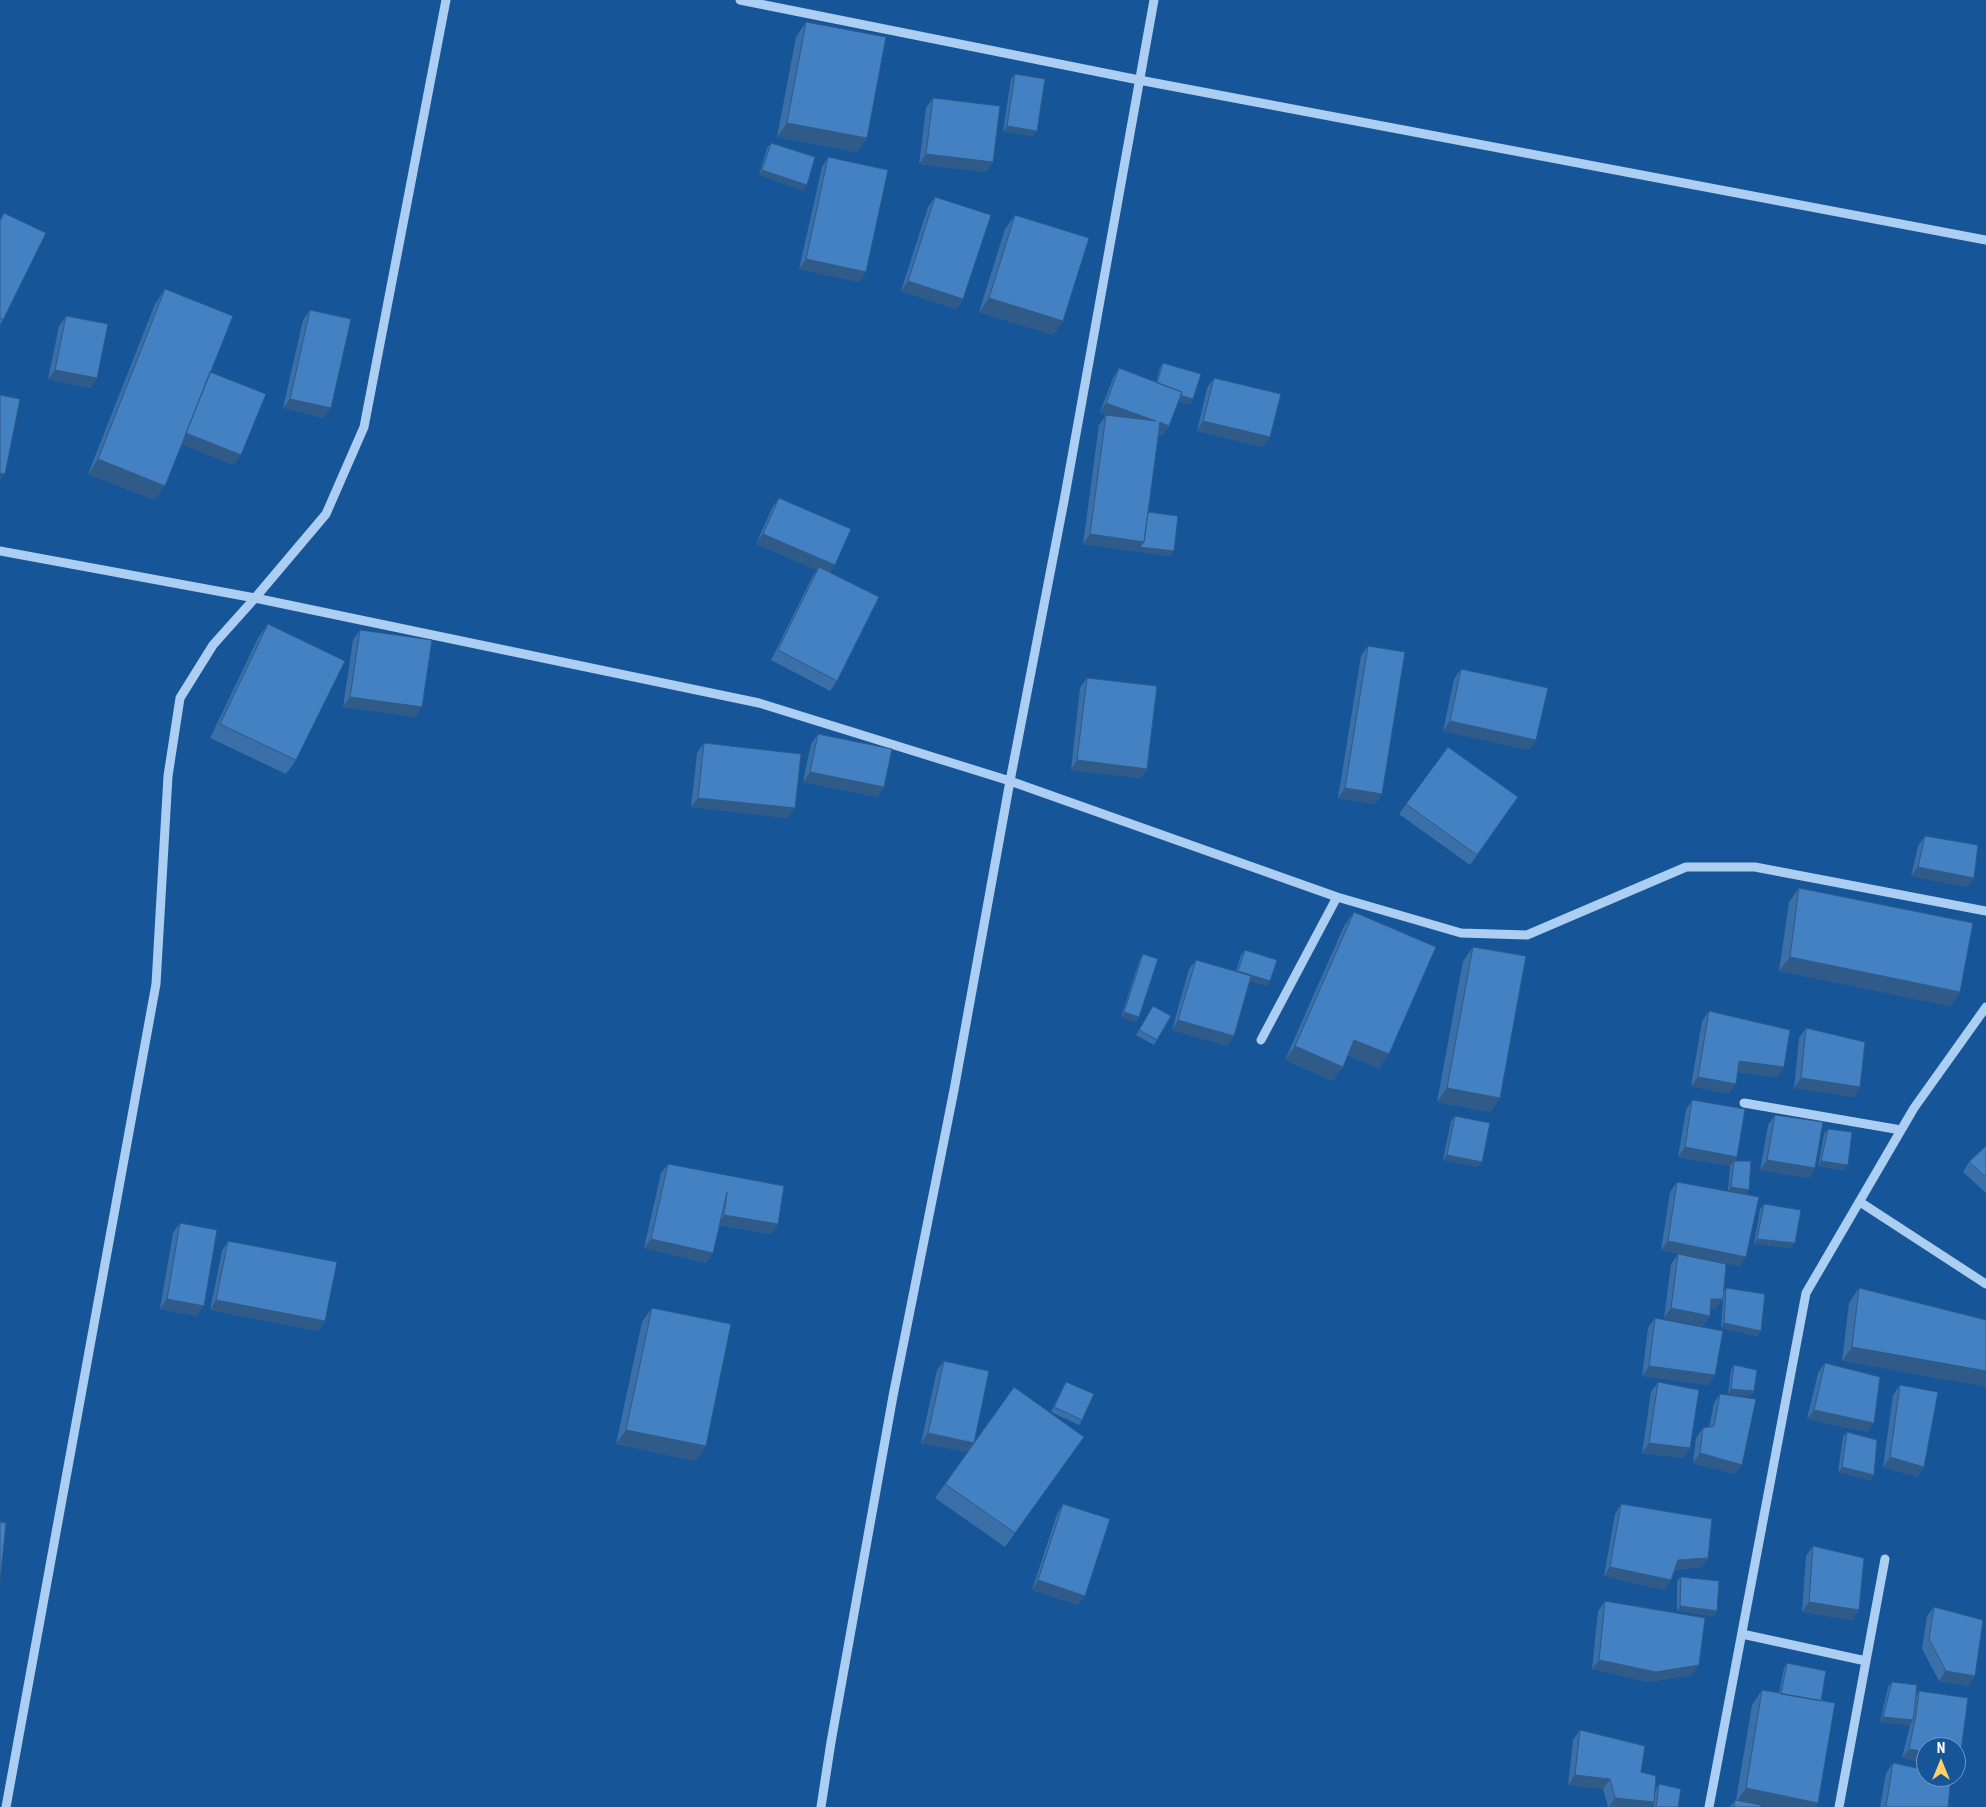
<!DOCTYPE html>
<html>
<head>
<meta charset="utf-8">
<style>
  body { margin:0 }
  #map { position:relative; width:1986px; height:1807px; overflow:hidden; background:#175599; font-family:"Roboto Condensed",sans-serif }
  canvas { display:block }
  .north { position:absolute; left:1916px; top:1737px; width:50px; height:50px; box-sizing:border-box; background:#175599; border:1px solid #7499c2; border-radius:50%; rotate:0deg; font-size:14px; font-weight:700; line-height:20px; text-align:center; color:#fff }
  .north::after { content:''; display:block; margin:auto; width:18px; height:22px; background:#ffcf6c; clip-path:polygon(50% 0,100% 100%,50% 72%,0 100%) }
</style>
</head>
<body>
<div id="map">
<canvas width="1986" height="1807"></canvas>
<div class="north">N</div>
</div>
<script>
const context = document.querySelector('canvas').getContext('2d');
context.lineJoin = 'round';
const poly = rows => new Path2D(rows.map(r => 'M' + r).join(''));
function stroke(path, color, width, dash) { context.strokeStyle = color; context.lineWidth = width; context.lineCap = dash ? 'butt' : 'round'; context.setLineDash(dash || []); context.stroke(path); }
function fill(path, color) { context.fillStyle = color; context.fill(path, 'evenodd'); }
stroke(poly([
  [740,0,1139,80,1986,240],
  [0,551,255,598,326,514,364,427,446,0],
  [1261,1040,1337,897],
  [1744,1103,1901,1130],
  [1860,1202,1986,1284],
  [1742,1634,1866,1661,1839,1807],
  [1866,1661,1885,1559],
  [6,1807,156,984,168,776,180,698,213,645,255,598,759,703,1010,781,1337,897,1461,933,1527,935,1686,867,1755,867,1986,911],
  [821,1807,831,1742,893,1396,954,1090,1010,781,1064,501,1154,0],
  [1709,1807,1806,1293,1914,1108,1986,1007]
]), '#accef2', 9);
fill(poly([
  [806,22,867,138,857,152,777,137,796,37],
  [1015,74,1037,131,1033,136,1003,131,1011,79],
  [933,98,993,162,986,172,919,164,926,108],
  [771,143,807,185,803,190,759,175,767,148],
  [828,157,859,282,799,269,822,167],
  [935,197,963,299,956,309,901,291,928,207],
  [4,213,3,320,0,325,0,219],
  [1015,215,1063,321,1053,335,979,312,1005,229],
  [165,289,210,372,234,465,181,444,155,500,88,474,155,304],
  [310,310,324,418,283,408,303,320],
  [66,316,97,378,90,388,48,379,59,326],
  [1163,363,1193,399,1190,404,1178,401,1169,426,1162,436,1158,434,1148,512,1174,551,1170,556,1083,544,1099,425,1106,415,1100,412,1113,378,1119,368,1156,382,1160,368],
  [1214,378,1263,447,1197,431,1207,388],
  [779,498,835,565,830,572,837,681,830,691,771,660,812,577,817,570,756,544,772,508],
  [268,624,296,760,286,774,210,738,258,638],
  [360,630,416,717,343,707,353,640],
  [1368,646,1382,794,1375,804,1338,798,1361,656],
  [1461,669,1536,740,1529,750,1443,731,1454,679],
  [1087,678,1147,769,1140,778,1071,770,1080,688],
  [818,734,884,787,878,797,803,782,811,744],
  [704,743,788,818,691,807,697,753],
  [1448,747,1518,797,1470,865,1399,814],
  [1925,836,1974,878,1967,887,1911,876,1918,846],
  [1799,888,1960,992,1950,1006,1779,971,1789,902],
  [1354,912,1379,1069,1348,1055,1333,1081,1285,1060,1344,926],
  [1473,947,1500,1098,1490,1112,1437,1102,1463,961],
  [1245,950,1267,986,1250,981,1227,1046,1172,1030,1189,969,1196,960,1236,971,1241,955],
  [1143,954,1139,1017,1135,1022,1121,1017,1140,959],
  [1153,1006,1157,1040,1154,1045,1136,1035],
  [1709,1011,1784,1067,1777,1077,1737,1072,1729,1094,1691,1086,1702,1021],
  [1806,1028,1854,1097,1794,1088,1799,1038],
  [1692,1100,1737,1157,1734,1161,1746,1195,1740,1266,1661,1250,1670,1192,1677,1182,1728,1192,1730,1166,1678,1157,1686,1110],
  [1775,1115,1815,1168,1809,1178,1760,1170,1768,1125],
  [1455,1116,1479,1167,1443,1160,1451,1121],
  [1828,1129,1844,1170,1818,1166,1824,1134],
  [1986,1146,1986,1193,1963,1172,1969,1162],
  [668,1164,778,1224,771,1234,720,1225,713,1253,706,1263,644,1248,661,1173],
  [1764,1204,1791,1248,1754,1244,1760,1209],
  [180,1223,197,1316,160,1309,173,1233],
  [228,1241,319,1331,210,1310,222,1251],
  [1678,1254,1724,1292,1726,1288,1761,1331,1757,1336,1721,1328,1723,1299,1716,1308,1710,1309,1710,1316,1703,1326,1664,1318,1671,1264],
  [1859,1288,1986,1320,1842,1361,1849,1303],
  [652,1308,696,1461,616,1444,642,1322],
  [1655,1318,1715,1375,1708,1385,1642,1376,1648,1328],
  [944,1361,967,1452,921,1443,937,1370],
  [1825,1363,1874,1423,1867,1432,1807,1419,1818,1373],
  [1734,1365,1751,1396,1728,1394,1731,1370],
  [1066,1382,1082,1420,1079,1425,1051,1412,1063,1387],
  [1658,1382,1684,1458,1642,1453,1651,1392],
  [1900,1385,1924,1467,1917,1477,1883,1467,1893,1395],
  [1014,1387,1084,1437,1005,1547,935,1498],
  [1720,1394,1735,1474,1693,1463,1696,1438,1703,1428,1709,1427,1714,1403],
  [1847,1432,1874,1475,1870,1480,1838,1472,1843,1437],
  [1063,1504,1078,1605,1032,1590,1057,1514],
  [1621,1504,1708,1558,1701,1567,1675,1570,1671,1580,1664,1590,1604,1576,1615,1514],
  [1813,1546,1859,1610,1852,1620,1802,1612,1806,1556],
  [1681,1577,1717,1611,1713,1616,1677,1611,1677,1581],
  [1605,1601,1692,1675,1649,1682,1592,1669,1598,1611],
  [1934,1607,1975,1676,1968,1686,1939,1681,1922,1649,1927,1616],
  [1787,1663,1821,1701,1818,1803,1815,1807,1730,1807,1735,1800,1736,1800,1752,1705,1762,1690,1779,1693,1784,1668],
  [1892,1682,1916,1696,1919,1691,1968,1698,1902,1758,1910,1725,1880,1722,1888,1687],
  [1580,1730,1641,1772,1654,1796,1656,1789,1659,1784,1678,1807,1653,1807,1654,1802,1650,1807,1608,1807,1603,1789,1568,1785,1573,1740],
  [1893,1763,1948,1807,1880,1807,1886,1773]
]), '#3a6fa7');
fill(poly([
  [787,123,867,138,857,152,777,137],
  [1007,126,1037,131,1033,136,1003,131],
  [926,154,993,162,986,172,919,164],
  [762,170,807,185,803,190,759,175],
  [806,259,866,272,859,282,799,269],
  [908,281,963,299,956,309,901,291],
  [989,298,1063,321,1053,335,979,312],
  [55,370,97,378,90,388,48,379],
  [1156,388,1193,399,1190,404,1152,393],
  [290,399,331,408,324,418,283,408],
  [1106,403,1156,421,1149,431,1100,412],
  [1203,421,1270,437,1263,447,1197,431],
  [1160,422,1169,426,1162,436,1153,432],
  [185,433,241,455,234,465,178,443],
  [98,459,165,486,155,500,88,474],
  [0,473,5,474,0,481],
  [763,534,835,565,828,575,819,567,817,570,756,544],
  [1090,534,1144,542,1174,551,1170,556,1083,544],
  [350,697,422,707,416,717,343,707],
  [1450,721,1536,740,1529,750,1443,731],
  [1077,760,1147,769,1140,778,1071,770],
  [810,772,884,787,878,797,803,782],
  [1345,788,1382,794,1375,804,1338,798],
  [698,798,795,808,788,818,691,807],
  [1918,867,1974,878,1967,887,1911,876],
  [1790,957,1960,992,1950,1006,1779,971],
  [1238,971,1270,981,1267,986,1234,976],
  [1124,1012,1139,1017,1135,1022,1121,1017],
  [1178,1020,1234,1036,1227,1046,1172,1030],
  [1354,1040,1389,1054,1379,1069,1344,1054],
  [1295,1046,1343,1067,1333,1081,1285,1060],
  [1739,1061,1784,1067,1777,1077,1732,1071],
  [1698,1077,1736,1084,1729,1094,1691,1086],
  [1801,1078,1860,1087,1854,1097,1794,1088],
  [1447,1088,1500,1098,1490,1112,1437,1102],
  [1685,1147,1737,1157,1730,1166,1678,1157],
  [1447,1155,1482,1162,1479,1167,1443,1160],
  [1767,1160,1815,1168,1809,1178,1760,1170],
  [1821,1161,1848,1165,1844,1170,1818,1166],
  [1731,1187,1749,1190,1746,1195,1728,1192],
  [724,1215,778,1224,771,1234,717,1224],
  [651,1239,713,1253,706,1263,644,1248],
  [1757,1239,1795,1243,1791,1248,1754,1244],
  [1668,1241,1746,1257,1740,1266,1661,1250],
  [167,1299,204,1306,197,1316,160,1309],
  [1711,1299,1723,1299,1716,1308,1704,1309],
  [216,1300,325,1321,319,1331,210,1310],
  [1671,1308,1710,1316,1703,1326,1664,1318],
  [1724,1323,1761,1331,1757,1336,1721,1328],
  [1852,1347,1986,1371,1986,1387,1842,1361],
  [1649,1366,1715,1375,1708,1385,1642,1376],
  [1731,1389,1754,1391,1751,1396,1728,1394],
  [1814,1410,1874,1423,1867,1432,1807,1419],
  [626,1430,706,1446,696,1461,616,1444],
  [928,1433,974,1443,967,1452,921,1443],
  [1649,1443,1690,1448,1684,1458,1642,1453],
  [1700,1453,1742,1465,1735,1474,1693,1463],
  [1890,1457,1924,1467,1917,1477,1883,1467],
  [1842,1467,1874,1475,1870,1480,1838,1472],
  [1708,1558,1701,1567,1671,1570,1678,1560],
  [1610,1567,1671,1580,1664,1590,1604,1576],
  [1038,1580,1085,1596,1078,1605,1032,1590],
  [1809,1602,1859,1610,1852,1620,1802,1612],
  [1680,1606,1717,1611,1713,1616,1677,1611],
  [1599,1660,1699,1665,1692,1675,1649,1682,1592,1669],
  [1946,1671,1975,1676,1968,1686,1939,1681],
  [1883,1717,1913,1720,1910,1725,1880,1722],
  [1909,1749,1926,1752,1926,1763,1902,1758],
  [1956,1758,1960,1758,1956,1763],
  [1575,1775,1610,1779,1603,1789,1568,1785],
  [1746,1788,1818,1803,1815,1807,1756,1807,1736,1803],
  [1615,1798,1654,1802,1650,1807,1609,1807]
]), '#305a88');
const building = poly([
  [806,22,886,37,867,138,787,123,806,22],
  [1015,74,1045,79,1037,131,1007,126,1015,74],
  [933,98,1000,106,993,162,926,154,933,98],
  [771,143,815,157,807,185,762,170,771,143],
  [828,157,888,170,866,272,806,259,828,157],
  [935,197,991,215,963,299,908,281,935,197],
  [4,213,46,233,3,320,0,318,0,221,4,213],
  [1015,215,1089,238,1063,321,989,298,1015,215],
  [165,289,233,316,165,486,98,459,165,289],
  [310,310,351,319,331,408,290,399,310,310],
  [66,316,108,324,97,378,55,370,66,316],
  [1163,363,1201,374,1193,399,1180,395,1182,392,1157,383,1163,363],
  [1119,368,1182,392,1169,426,1160,422,1144,542,1090,534,1106,415,1156,421,1106,403,1119,368],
  [210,372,266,394,241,455,186,433,210,372],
  [1214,378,1281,394,1270,437,1203,421,1214,378],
  [0,395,20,399,5,474,0,473,0,395],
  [779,498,851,529,835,565,763,534,779,498],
  [1148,512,1178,516,1174,551,1140,547,1144,542,1148,512],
  [819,567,879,597,837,681,778,650,819,567],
  [268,624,345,661,296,760,220,724,268,624],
  [360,630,432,640,422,707,350,697,360,630],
  [1368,646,1405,652,1382,794,1345,788,1368,646],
  [1461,669,1548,688,1536,740,1450,721,1461,669],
  [1087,678,1157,686,1147,769,1077,760,1087,678],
  [818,734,892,749,884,787,810,772,818,734],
  [704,743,801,754,795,808,698,798,704,743],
  [1448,747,1518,797,1477,855,1406,804,1448,747],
  [1925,836,1978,845,1974,878,1918,867,1925,836],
  [1799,888,1973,923,1960,992,1790,957,1799,888],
  [1354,912,1436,947,1389,1054,1354,1040,1343,1067,1295,1046,1354,912],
  [1473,947,1526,956,1500,1098,1447,1088,1473,947],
  [1245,950,1277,960,1270,981,1238,971,1245,950],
  [1143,954,1158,959,1139,1017,1124,1012,1143,954],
  [1196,960,1251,976,1234,1036,1178,1020,1196,960],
  [1153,1006,1171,1016,1157,1040,1139,1030,1153,1006],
  [1709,1011,1790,1030,1784,1067,1739,1061,1736,1084,1698,1077,1709,1011],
  [1806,1028,1865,1042,1860,1087,1801,1078,1806,1028],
  [1692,1100,1745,1109,1737,1157,1685,1147,1692,1100],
  [1775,1115,1823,1122,1815,1168,1767,1160,1775,1115],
  [1455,1116,1490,1123,1482,1162,1447,1155,1455,1116],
  [1828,1129,1852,1132,1848,1165,1821,1161,1828,1129],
  [1986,1146,1986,1177,1969,1162,1986,1146],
  [1734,1161,1751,1161,1749,1190,1731,1187,1734,1161],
  [668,1164,784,1186,778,1224,724,1215,727,1192,713,1253,651,1239,668,1164],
  [1677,1182,1759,1197,1746,1257,1668,1241,1677,1182],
  [1764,1204,1801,1210,1795,1243,1757,1239,1764,1204],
  [180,1223,217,1230,204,1306,167,1299,180,1223],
  [228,1241,337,1262,325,1321,216,1300,228,1241],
  [1678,1254,1726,1264,1723,1299,1711,1299,1710,1316,1671,1308,1678,1254],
  [1726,1288,1765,1294,1761,1331,1724,1323,1726,1288],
  [1859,1288,1986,1320,1986,1371,1852,1347,1859,1288],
  [652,1308,731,1324,706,1446,626,1430,652,1308],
  [1655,1318,1723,1331,1715,1375,1649,1366,1655,1318],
  [944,1361,989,1371,974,1443,928,1433,944,1361],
  [1825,1363,1880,1377,1874,1423,1814,1410,1825,1363],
  [1734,1365,1757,1370,1754,1391,1731,1389,1734,1365],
  [1066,1382,1094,1394,1082,1420,1054,1407,1066,1382],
  [1658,1382,1699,1390,1690,1448,1649,1443,1658,1382],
  [1900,1385,1938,1392,1924,1467,1890,1457,1900,1385],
  [1014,1387,1084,1437,1015,1533,945,1484,1014,1387],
  [1720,1394,1756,1399,1742,1465,1700,1453,1703,1428,1714,1426,1720,1394],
  [1847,1432,1877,1440,1874,1475,1842,1467,1847,1432],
  [1063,1504,1110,1519,1085,1596,1038,1580,1063,1504],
  [1621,1504,1712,1519,1708,1558,1678,1560,1671,1580,1610,1567,1621,1504],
  [0,1522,6,1523,0,1582,0,1522],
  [1813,1546,1864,1558,1859,1610,1809,1602,1813,1546],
  [1681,1577,1719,1581,1717,1611,1680,1606,1681,1577],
  [1605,1601,1705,1618,1699,1665,1656,1672,1599,1660,1605,1601],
  [1934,1607,1983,1620,1975,1676,1946,1671,1929,1639,1934,1607],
  [1787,1663,1826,1671,1821,1701,1781,1694,1787,1663],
  [1892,1682,1917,1685,1913,1720,1883,1717,1892,1682],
  [1762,1690,1835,1703,1818,1803,1746,1788,1762,1690],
  [1919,1691,1968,1698,1960,1758,1956,1758,1956,1747,1926,1747,1926,1752,1909,1749,1916,1715,1919,1691],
  [1580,1730,1645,1746,1641,1772,1656,1776,1654,1802,1615,1798,1610,1779,1575,1775,1580,1730],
  [1893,1763,1926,1770,1926,1777,1951,1777,1948,1807,1886,1807,1893,1763],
  [1659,1784,1681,1789,1678,1807,1656,1807,1659,1784],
  [1735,1800,1761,1805,1761,1807,1734,1807,1735,1800]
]);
fill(building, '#4481c2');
stroke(building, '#305a88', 1);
</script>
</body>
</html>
